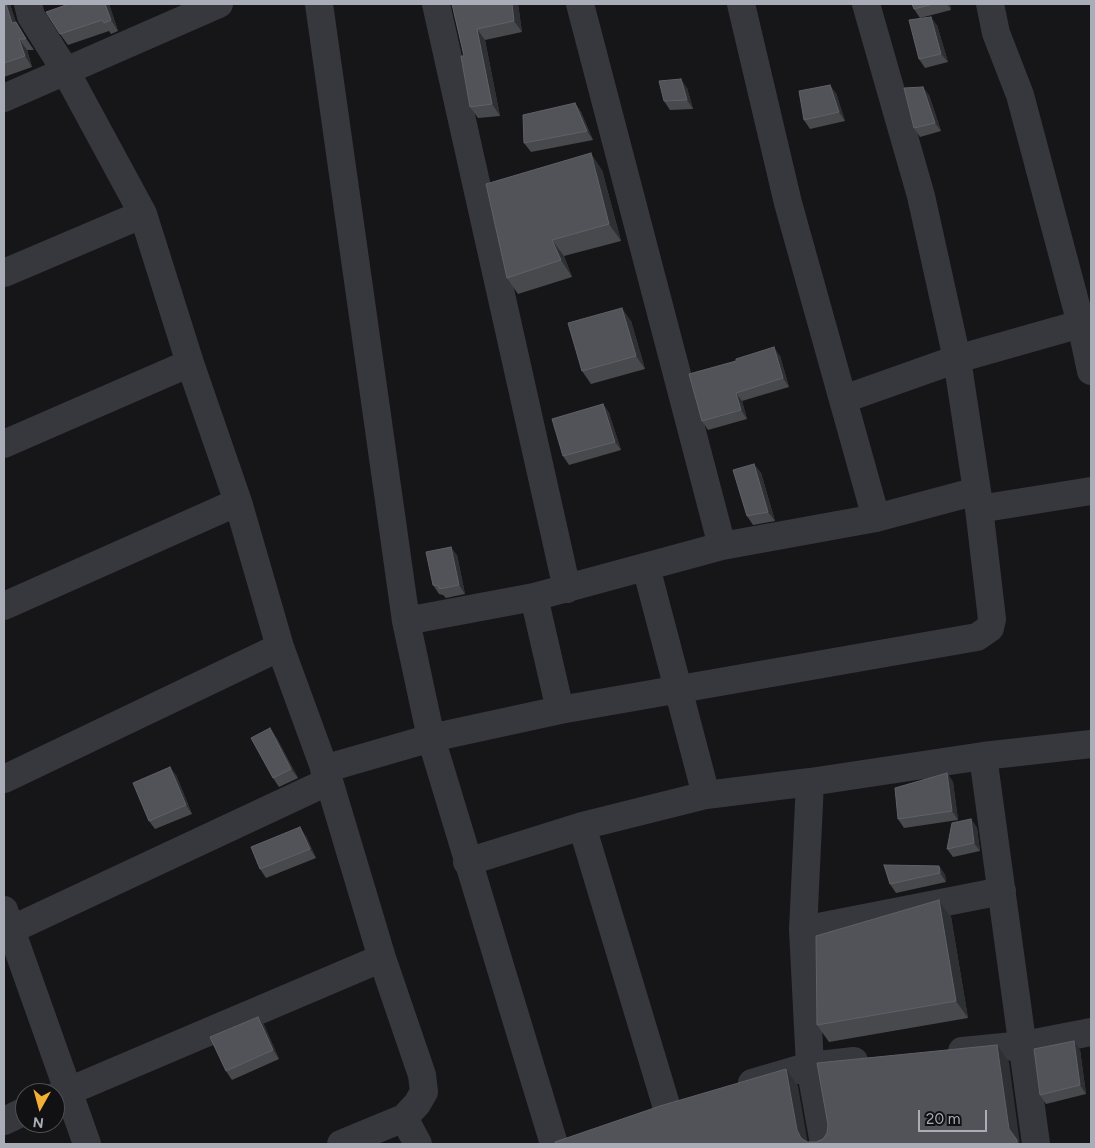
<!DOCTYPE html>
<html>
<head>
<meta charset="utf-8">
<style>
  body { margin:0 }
  #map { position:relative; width:1095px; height:1148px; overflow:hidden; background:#161618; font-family:Figtree,sans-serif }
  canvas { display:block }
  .frame { position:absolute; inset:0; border:5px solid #a8adb8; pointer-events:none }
  .north { position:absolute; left:15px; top:1083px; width:50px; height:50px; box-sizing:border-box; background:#111113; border:1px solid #4d4f55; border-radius:50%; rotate:187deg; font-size:14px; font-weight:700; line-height:20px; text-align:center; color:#a8adb8 }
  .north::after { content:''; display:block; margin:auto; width:18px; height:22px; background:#f2b134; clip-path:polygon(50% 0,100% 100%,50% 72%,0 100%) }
  .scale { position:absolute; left:918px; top:1110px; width:69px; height:22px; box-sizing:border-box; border:2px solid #a8adb8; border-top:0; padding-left:6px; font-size:15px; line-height:18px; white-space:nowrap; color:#a8adb8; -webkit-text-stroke:4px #111113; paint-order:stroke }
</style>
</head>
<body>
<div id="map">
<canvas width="1095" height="1148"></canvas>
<div class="frame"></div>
<div class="north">N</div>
<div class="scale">20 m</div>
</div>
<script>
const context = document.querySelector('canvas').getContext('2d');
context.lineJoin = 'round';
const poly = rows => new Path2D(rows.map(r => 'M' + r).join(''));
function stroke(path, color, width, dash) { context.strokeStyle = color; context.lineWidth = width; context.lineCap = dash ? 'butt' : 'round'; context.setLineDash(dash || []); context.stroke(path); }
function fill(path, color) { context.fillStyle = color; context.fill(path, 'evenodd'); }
stroke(poly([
  [28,4,31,16,65,70,143,214,190,363,238,502,280,647,329,781,382,958,422,1075,424,1092,417,1104,404,1118,341,1144],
  [319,4,406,621,431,738,554,1144],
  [436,4,567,589],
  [580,4,722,546],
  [741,4,788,203,876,518],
  [990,4,996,33,1020,95,1081,324,1091,371],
  [4,98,219,4],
  [4,273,143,214],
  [844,399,957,359,1091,321],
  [4,444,190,363],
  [979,509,1091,491],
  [646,567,706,795],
  [534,597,560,710],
  [4,606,238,502],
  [406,621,534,597,722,546,876,518,977,491],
  [983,756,1036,1144],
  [324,769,431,738,560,710,977,637,990,628,992,619,977,491,957,359,921,196,866,4],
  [4,779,280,647],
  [810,782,803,930,810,1066,824,1144],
  [582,826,667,1108],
  [467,862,582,826,706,795,810,782,983,756,1091,744],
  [4,910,87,1144],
  [803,930,1002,891],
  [4,933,329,781],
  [962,1051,1024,1045,1091,1032],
  [752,1083,810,1066,854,1061],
  [55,1097,382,958],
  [404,1118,418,1144],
  [4,1121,25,1111]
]), '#37383d', 28);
fill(poly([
  [4,4,10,4,16,23,34,50,27,50,32,67,4,77],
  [109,4,118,31,111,34,109,31,68,45,60,34,66,5],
  [452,4,518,4,522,32,485,40,500,116,478,118,470,107,464,56],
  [912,4,950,4,951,10,920,18,914,9],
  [937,25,948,62,925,68,919,59],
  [687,88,693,109,670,110,664,101],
  [836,93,845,121,810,129,804,120],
  [929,95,941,131,920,137,914,128],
  [575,103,581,112,593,140,531,152,524,143],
  [602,170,621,241,564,256,572,277,518,294,507,278],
  [631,321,645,369,591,384,582,371],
  [780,356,789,387,742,401,747,419,708,430,702,421],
  [603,404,609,413,621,450,569,465,563,456],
  [754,464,761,473,775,521,753,525,747,516],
  [457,555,465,594,446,598,443,595,439,594,433,585],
  [276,737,298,778,279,787,273,778],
  [947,773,953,782,958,820,904,828,898,819],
  [176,775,192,814,155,829,149,821],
  [971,819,977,828,980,851,953,857,947,849],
  [306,836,316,858,266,878,260,869],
  [939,866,945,875,946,882,896,893,890,884],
  [939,900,951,917,968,1018,829,1042,817,1025],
  [258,1017,264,1025,279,1059,232,1080,226,1071],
  [1080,1050,1086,1094,1046,1104,1040,1095]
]), '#47494d');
fill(poly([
  [6,4,10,4,16,23,34,50,26,39,12,23],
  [105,4,109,4,118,31,111,20],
  [512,4,518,4,522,32,514,21],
  [947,4,950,4,951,10],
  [931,17,937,25,948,62,941,54],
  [477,29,485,40,500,116,492,104],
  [19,39,27,50,32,67,25,56],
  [681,79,687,88,693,109,687,100],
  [830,85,836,93,845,121,839,112],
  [923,87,929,95,941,131,935,123],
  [575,103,581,112,593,140,587,131],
  [591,153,602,170,621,241,609,224],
  [552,240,564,256,572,277,561,260],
  [622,308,631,321,645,369,636,356],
  [774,347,780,356,789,387,783,378],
  [736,393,742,401,747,419,741,410],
  [603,404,609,413,621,450,615,442],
  [754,464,761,473,775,521,768,512],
  [451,547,457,555,465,594,459,585],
  [270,728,276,737,298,778,291,769],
  [170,767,176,775,192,814,186,805],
  [947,773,953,782,958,820,952,811],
  [971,819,977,828,980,851,974,843],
  [300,827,306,836,316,858,310,849],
  [939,866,945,875,946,882,940,873],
  [939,900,951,917,968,1018,956,1001],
  [258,1017,264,1025,279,1059,273,1050],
  [1074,1041,1080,1050,1086,1094,1080,1085],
  [997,1045,1009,1062,1020,1144,1017,1144,1009,1129],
  [786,1069,798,1086,808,1144,801,1138,797,1130]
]), '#2f3033');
const building = poly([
  [4,4,6,4,12,23,16,22,26,39,19,39,25,56,4,63,4,4],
  [66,4,105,4,111,20,104,23,102,20,60,34,46,12,66,5,66,4],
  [452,4,512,4,514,21,477,29,492,104,470,107,461,56,464,56,452,4],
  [912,4,933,4,914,9,912,4],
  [931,17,941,54,919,59,909,20,931,17],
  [681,79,687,100,664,101,659,81,681,79],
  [830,85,839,112,804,120,799,91,830,85],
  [923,87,935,123,914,128,904,88,923,87],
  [575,103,587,131,524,143,523,115,575,103],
  [591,153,609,224,552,240,561,260,507,278,486,184,591,153],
  [622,308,636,356,582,371,568,323,622,308],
  [774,347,783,378,736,393,741,410,702,421,689,374,736,361,736,359,774,347],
  [603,404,615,442,563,456,552,419,603,404],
  [754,464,768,512,747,516,733,470,754,464],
  [451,547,459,585,439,589,439,586,433,585,426,552,451,547],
  [270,728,291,769,273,778,251,738,270,728],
  [170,767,186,805,149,821,133,783,170,767],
  [947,773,952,811,898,819,895,788,947,773],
  [971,819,974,843,947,849,952,823,971,819],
  [300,827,310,849,260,869,251,847,300,827],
  [884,865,939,866,940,873,890,884,884,865],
  [939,900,956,1001,817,1025,816,936,939,900],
  [258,1017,273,1050,226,1071,210,1037,258,1017],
  [1074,1041,1080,1085,1040,1095,1034,1049,1074,1041],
  [997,1045,1009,1129,1017,1140,1017,1144,556,1144,555,1142,660,1106,786,1069,797,1130,801,1138,807,1142,816,1142,823,1139,827,1133,828,1125,817,1063,997,1045]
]);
fill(building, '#525359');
stroke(building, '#5f6168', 1);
</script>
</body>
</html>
